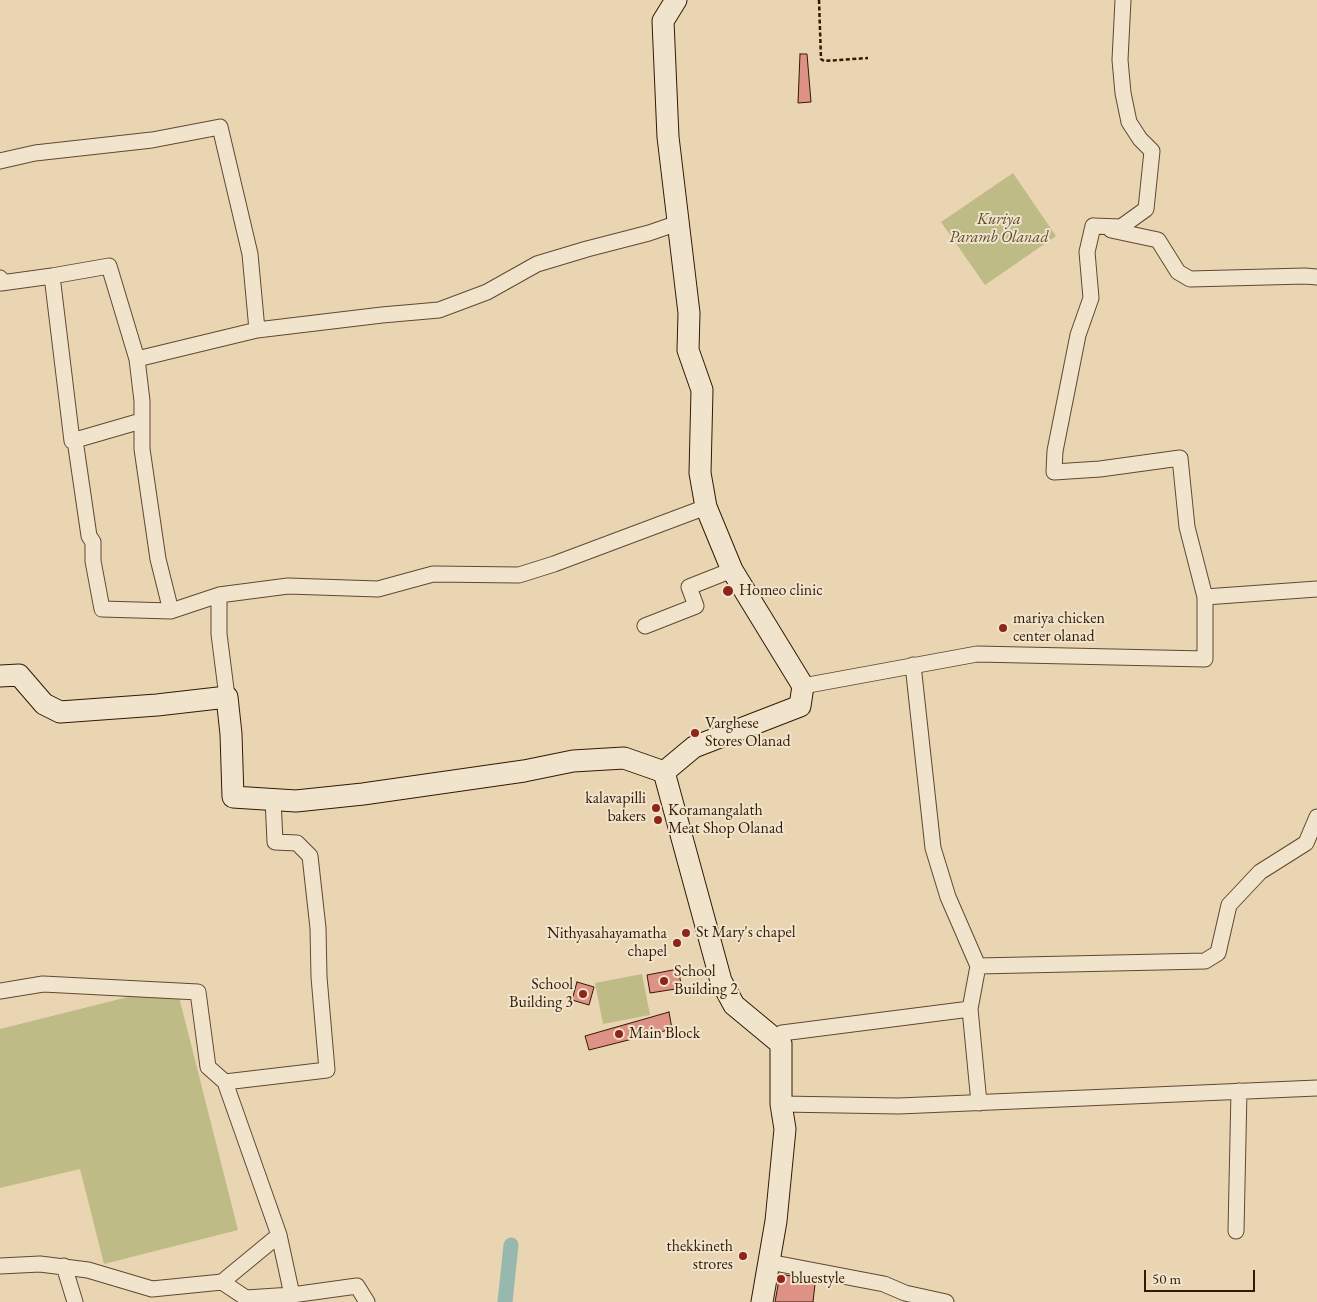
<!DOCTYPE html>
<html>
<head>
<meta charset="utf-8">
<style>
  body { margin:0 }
  #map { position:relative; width:1317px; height:1302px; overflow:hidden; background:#ead5b2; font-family:"EB Garamond",serif }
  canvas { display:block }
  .scale { position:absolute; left:1144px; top:1270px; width:111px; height:22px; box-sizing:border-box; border:2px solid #331904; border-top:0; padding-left:6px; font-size:15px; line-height:18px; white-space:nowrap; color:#331904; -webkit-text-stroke:4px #f1e4cd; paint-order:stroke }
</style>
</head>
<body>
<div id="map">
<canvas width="1317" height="1302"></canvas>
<div class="scale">50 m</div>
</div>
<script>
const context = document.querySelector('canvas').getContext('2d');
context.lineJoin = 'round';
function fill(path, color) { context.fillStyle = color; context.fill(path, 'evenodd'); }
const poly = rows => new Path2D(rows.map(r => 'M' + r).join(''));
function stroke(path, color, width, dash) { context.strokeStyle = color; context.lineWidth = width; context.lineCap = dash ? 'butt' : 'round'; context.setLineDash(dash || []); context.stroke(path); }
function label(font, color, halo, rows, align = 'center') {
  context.font = font + ' "EB Garamond",serif'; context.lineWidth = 4; context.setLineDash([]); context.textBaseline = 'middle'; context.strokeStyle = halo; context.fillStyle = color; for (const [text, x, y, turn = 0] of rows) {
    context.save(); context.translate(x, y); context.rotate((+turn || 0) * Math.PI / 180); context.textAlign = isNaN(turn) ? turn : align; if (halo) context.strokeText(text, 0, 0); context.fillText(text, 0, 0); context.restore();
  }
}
fill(poly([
  [1013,173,1056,236,985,285,941,222],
  [642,974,650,1015,603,1024,595,983],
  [176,985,238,1230,104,1264,80,1169,0,1188,0,1029]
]), '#bebb87');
stroke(poly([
  [505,1302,511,1245]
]), '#98b8af', 15);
const building = poly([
  [800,54,807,54,811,102,798,103,800,54],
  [678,969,682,988,650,993,647,975,678,969],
  [577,982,594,987,589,1005,572,1000,577,982],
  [669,1012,672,1029,589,1050,585,1036,669,1012],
  [780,1274,808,1279,808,1283,815,1284,813,1302,775,1302,780,1274]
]);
fill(building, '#de9185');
stroke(building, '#331904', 1);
const street = poly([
  [0,161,35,153,152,140,220,127,250,254,257,330,382,315,439,310,487,292,537,264,587,249,649,233,678,223],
  [1093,226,1087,252,1091,298,1078,335,1055,451,1054,472,1100,469,1180,458,1187,527,1205,597],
  [1093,226,1121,227,1146,209,1152,151,1140,139,1129,122,1123,93,1120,60,1123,0],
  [1111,230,1158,240,1178,272,1190,279,1305,276,1317,277],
  [52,276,72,441,141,421],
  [0,278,1,283,52,276,109,266,137,359,142,401,142,449,158,559,171,611,219,595,219,634,227,697],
  [137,359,257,330],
  [75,440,89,536,93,542,93,561,102,609,171,611],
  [219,595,288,586,378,589,433,574,519,575,554,564,706,507],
  [645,626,696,606,689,587,732,570],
  [913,665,933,848,948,897,978,966,970,1009,979,1103],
  [803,686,977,654,1205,659,1205,597,1317,589],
  [978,966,1205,961,1218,953,1229,905,1260,872,1306,843,1317,817],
  [0,991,43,984,198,992,208,1067,225,1082],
  [781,1044,782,1033,970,1009],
  [781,1104,899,1106,1317,1088],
  [1236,1231,1239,1091],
  [279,1235,292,1295],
  [769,1262,884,1284,905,1293,946,1302],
  [0,1266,40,1264,88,1270,152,1289,222,1282,246,1298,292,1295,357,1286,367,1302],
  [64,1266,75,1302],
  [222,1282,279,1235,225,1082,327,1070,319,977,318,928,310,856,297,843,275,842,273,799]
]);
const secondary = poly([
  [676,0,663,21,668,137,689,313,688,350,702,390,700,473,706,507,732,570,803,686,800,706,694,747,664,772,721,981,734,1005,781,1044,781,1104,785,1129,776,1221,762,1302],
  [0,676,19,675,44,704,60,712,157,705,227,697,231,734,233,797,296,801,363,794,524,771,573,761,624,758,664,772]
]);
stroke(street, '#614830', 17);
stroke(secondary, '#331904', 23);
stroke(poly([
  [819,0,821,59,824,61,868,58]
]), '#331904', 2.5, [4, 2.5]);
stroke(street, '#f1e4cd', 15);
stroke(secondary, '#f1e4cd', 21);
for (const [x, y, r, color] of [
  [728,591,6,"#8f2418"],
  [1003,628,5,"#8f2418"],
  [695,733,5,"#8f2418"],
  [656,808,5,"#8f2418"],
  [658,820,5,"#8f2418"],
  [686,933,5,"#8f2418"],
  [677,943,5,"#8f2418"],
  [664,981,5,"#8f2418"],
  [583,994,5,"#8f2418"],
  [619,1034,5,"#8f2418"],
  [743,1256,5,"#8f2418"],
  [781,1279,5,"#8f2418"]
]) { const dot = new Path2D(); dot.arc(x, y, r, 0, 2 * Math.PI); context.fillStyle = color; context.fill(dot); stroke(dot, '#f1e4cd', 2); }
label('italic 16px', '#5d4a2b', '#f1e4cd', [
  ["Kuriya",999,220],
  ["Paramb Olanad",999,238]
]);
label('16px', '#331904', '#f1e4cd', [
  ["Homeo clinic",739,591],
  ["mariya chicken",1013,619],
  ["center olanad",1013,637],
  ["Varghese",705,724],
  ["Stores Olanad",705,742],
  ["kalavapilli",646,799,"right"],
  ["bakers",646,817,"right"],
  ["Koramangalath",668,811],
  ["Meat Shop Olanad",668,829],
  ["St Mary's chapel",696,933],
  ["Nithyasahayamatha",667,934,"right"],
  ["chapel",667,952,"right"],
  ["School",674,972],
  ["Building 2",674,990],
  ["School",573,985,"right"],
  ["Building 3",573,1003,"right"],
  ["Main Block",629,1034],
  ["thekkineth",733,1247,"right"],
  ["strores",733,1265,"right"],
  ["bluestyle",791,1279]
], 'left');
</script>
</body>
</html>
